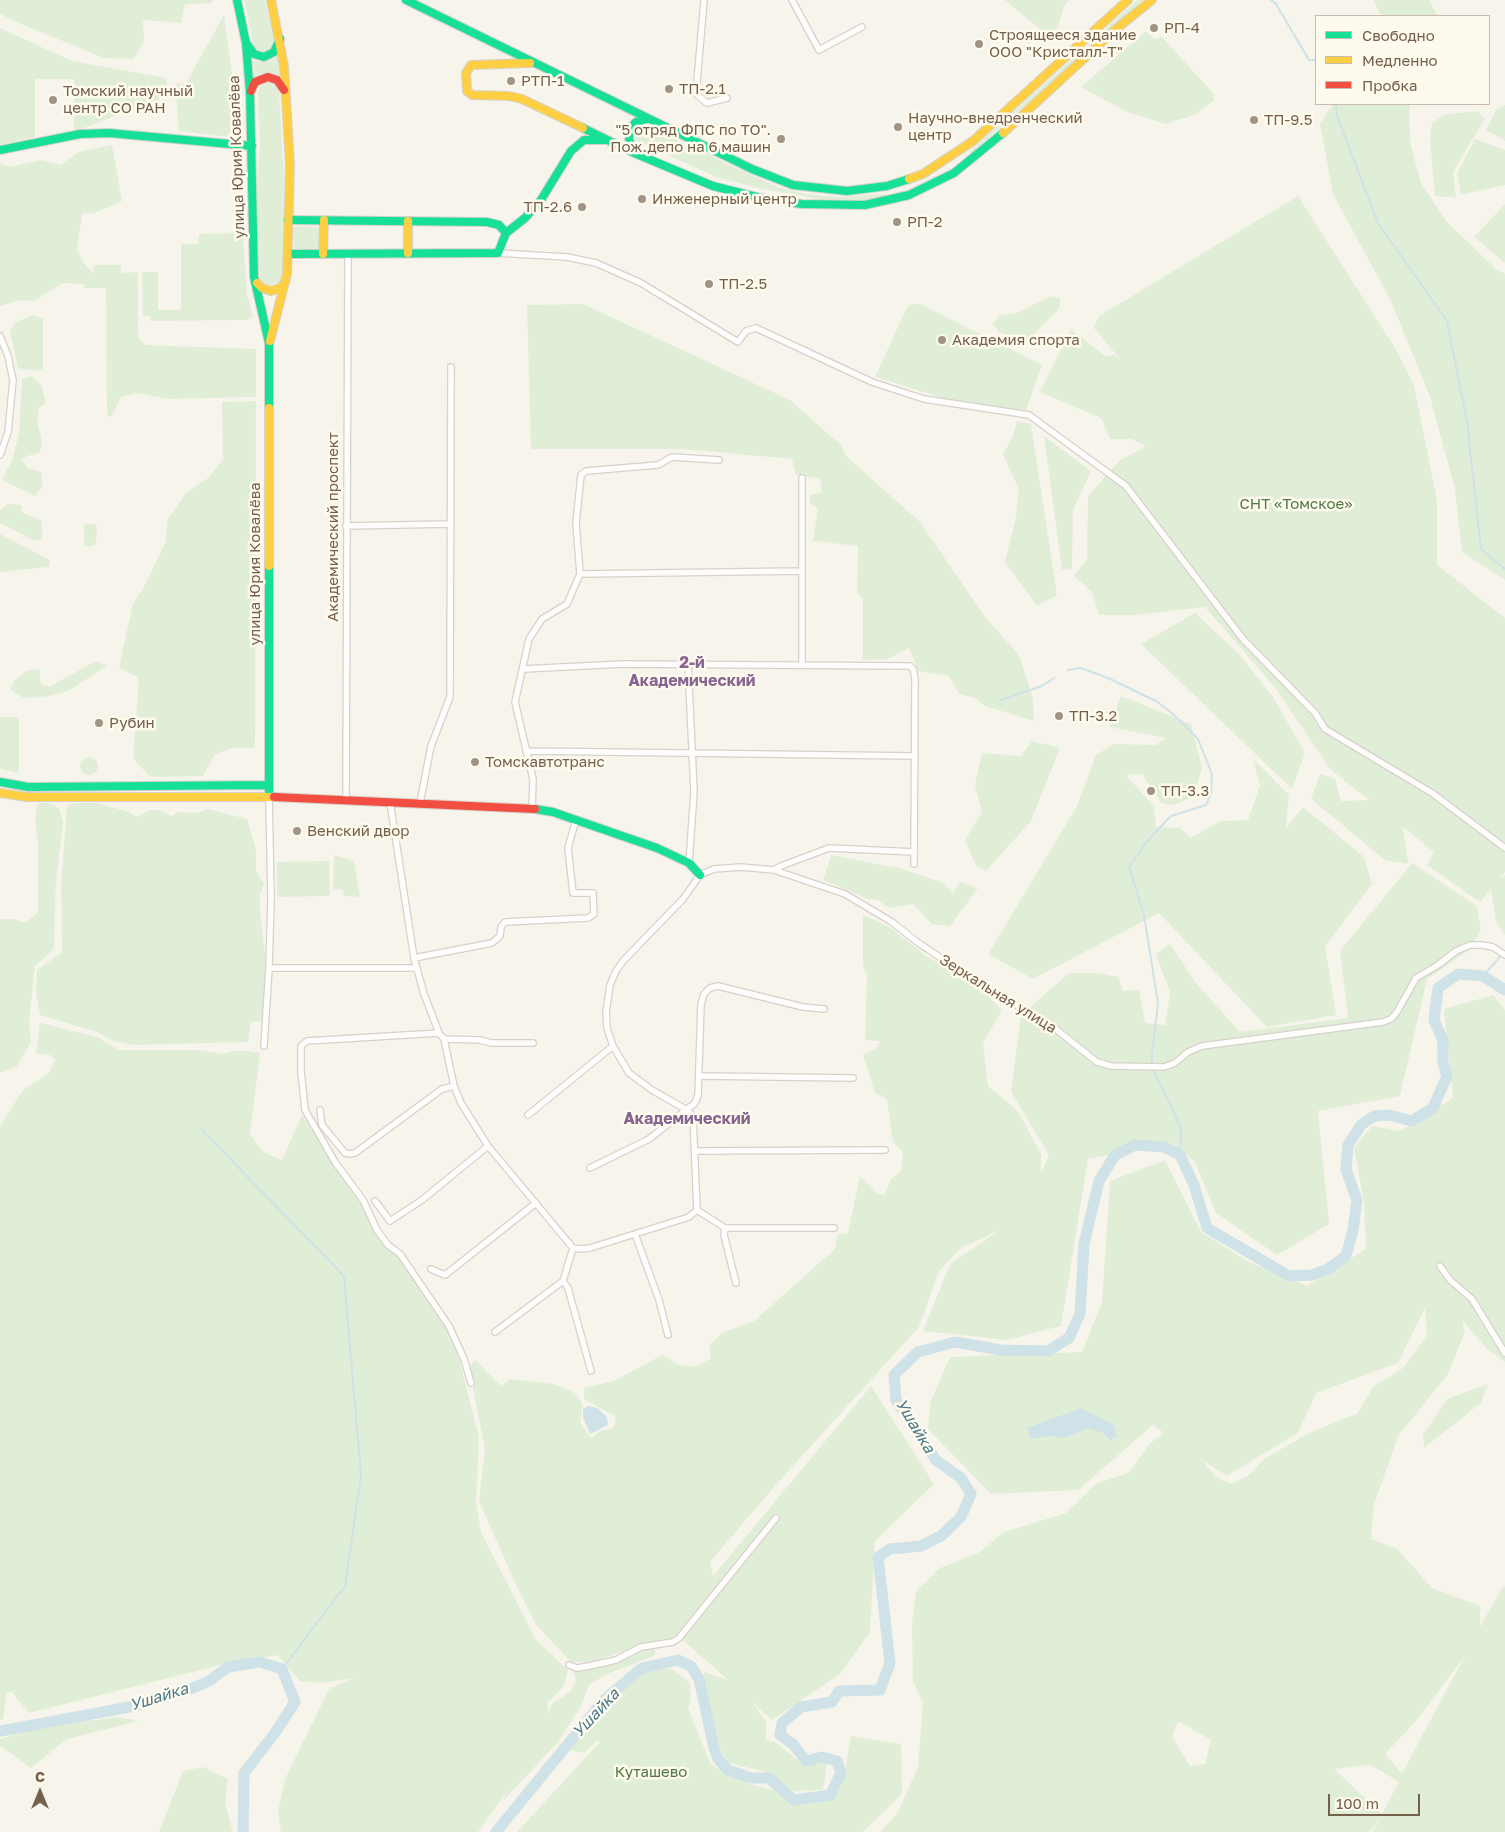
<!DOCTYPE html>
<html>
<head>
<meta charset="utf-8">
<style>
  body { margin:0 }
  #map { position:relative; width:1505px; height:1832px; overflow:hidden; background:#f7f4ec; font-family:"Golos Text",sans-serif }
  canvas { display:block }
  .legend { position:absolute; left:1315px; top:15px; width:175px; height:90px; box-sizing:border-box; background:#fefaed; border:1px solid #c7bcad; margin:0; padding:6px 9px; list-style:none; font-size:15px; color:#75604c }
  .legend li { display:flex; align-items:center; gap:10px; height:25px }
  .legend b { width:25px; border:1px solid #c7bcad }
  .north { position:absolute; left:15px; top:1767px; width:50px; height:50px; -webkit-text-stroke:4px #fefaed; paint-order:stroke; rotate:0deg; font-size:14px; font-weight:700; line-height:20px; text-align:center; color:#75604c }
  .north::after { content:''; display:block; margin:auto; width:18px; height:22px; background:#75604c; clip-path:polygon(50% 0,100% 100%,50% 72%,0 100%) }
  .scale { position:absolute; left:1328px; top:1794px; width:92px; height:22px; box-sizing:border-box; border:2px solid #75604c; border-top:0; padding-left:6px; font-size:15px; line-height:18px; white-space:nowrap; color:#75604c; -webkit-text-stroke:4px #fefaed; paint-order:stroke }
</style>
</head>
<body>
<div id="map">
<canvas width="1505" height="1832"></canvas>
<ul class="legend">
<li><b style="height:6px;background:#16e098"></b>Свободно</li>
<li><b style="height:6px;background:#ffcf43"></b>Медленно</li>
<li><b style="height:6px;background:#f24e42"></b>Пробка</li>
</ul>
<div class="north">С</div>
<div class="scale">100 m</div>
</div>
<script>
const context = document.querySelector('canvas').getContext('2d');
context.lineJoin = 'round';
function fill(path, color) { context.fillStyle = color; context.fill(path, 'evenodd'); }
const poly = rows => new Path2D(rows.map(r => 'M' + r).join(''));
function stroke(path, color, width, dash) { context.strokeStyle = color; context.lineWidth = width; context.lineCap = dash ? 'butt' : 'round'; context.setLineDash(dash || []); context.stroke(path); }
function label(font, color, halo, rows, align = 'center') {
  context.font = font + ' "Golos Text",sans-serif'; context.lineWidth = 5; context.setLineDash([]); context.textBaseline = 'middle'; context.strokeStyle = halo; context.fillStyle = color; for (const [text, x, y, turn = 0] of rows) {
    context.save(); context.translate(x, y); context.rotate((+turn || 0) * Math.PI / 180); context.textAlign = isNaN(turn) ? turn : align; if (halo) context.strokeText(text, 0, 0); context.fillText(text, 0, 0); context.restore();
  }
}
fill(poly([
  [0,0,212,0,212,3,185,4,181,23,143,20,144,41,134,59,104,58,21,24,0,14],
  [244,0,265,0,274,41,271,50,262,52,254,47],
  [1005,0,1069,0,1064,6,1058,27,1049,37],
  [1137,0,1143,0,971,154,969,152],
  [1373,0,1429,0,1438,16,1381,16],
  [224,15,240,132,231,137,179,131,175,84,186,83],
  [0,28,72,61,166,78,169,95,79,130,74,129,74,79,35,79,35,137,0,145],
  [1146,31,1155,39,1162,37,1214,94,1214,101,1194,115,1166,124,1127,112,1081,87],
  [279,55,282,76,267,72,254,76,253,61,266,62],
  [265,82,275,83,279,89,284,175,283,274,281,282,270,285,264,284,259,277,257,259,257,179,260,147,258,93,260,87],
  [1333,104,1410,104,1409,121,1411,147,1421,183,1446,221,1496,269,1505,274,1505,580,1462,552,1455,489,1430,397,1390,299,1333,194,1320,124],
  [1505,105,1505,141,1486,130,1496,110],
  [1477,111,1485,119,1453,172,1456,198,1435,196,1430,137,1432,124,1443,115],
  [639,125,668,136,778,187,806,194,833,197,886,194,884,197,864,200,820,199,762,189,716,177,635,140,634,129],
  [1475,139,1505,150,1505,185,1461,195,1457,173],
  [112,145,122,201,94,213,82,214,77,249,83,262,93,273,94,265,121,265,121,273,138,272,138,332,140,340,146,345,256,349,256,397,167,399,137,393,121,397,111,417,108,416,107,408,106,288,84,288,84,284,63,283,34,301,21,300,0,306,0,163,9,167,42,160,61,165,78,152],
  [1298,196,1395,348,1414,385,1437,500,1437,565,1505,618,1505,872,1499,879,1505,875,1505,935,1496,922,1491,889,1480,902,1427,865,1434,852,1403,827,1408,864,1385,860,1311,799,1320,774,1335,779,1341,801,1369,800,1330,769,1274,686,1205,607,1135,615,1099,615,1092,592,1074,576,1087,559,1088,496,1119,461,1146,446,1131,439,1110,439,1101,418,1040,392,1071,329,1105,356,1115,355,1120,359,1094,328,1099,316],
  [1505,204,1505,263,1474,237],
  [298,226,316,227,320,230,320,249,316,252,294,251,293,229],
  [239,233,243,236,247,294,253,317,248,320,150,321,150,316,143,316,142,272,158,272,158,310,181,310,181,244,198,244,199,234],
  [1051,296,1060,299,1060,308,1026,342,999,332,993,324,999,316,1017,313],
  [583,304,790,400,842,446,846,456,920,522,985,617,1019,655,1033,698,1034,721,985,706,975,698,959,694,949,676,918,671,909,648,888,659,863,660,863,599,857,592,858,546,813,541,818,508,810,504,810,495,822,492,820,479,796,475,792,459,683,449,531,449,527,305],
  [920,304,1042,365,1026,410,963,404,875,377,908,305],
  [33,315,43,319,43,369,34,371,18,368,10,332,15,323],
  [32,376,42,386,46,403,39,408,37,420,42,442,40,453,27,456,21,460,28,468,41,472,43,486,35,496,2,480,13,458,19,433,22,379],
  [256,401,255,748,233,748,215,754,203,776,150,777,133,758,139,678,119,668,133,603,144,587,165,543,168,519,186,493,207,479,223,460,222,402],
  [1017,421,1031,424,1057,595,1037,606,1005,562,1015,522,1019,490,1003,454,1012,438],
  [1044,436,1091,471,1073,510,1072,569,1062,570],
  [8,504,21,505,23,513,41,520,43,536,40,540,35,541,0,523,0,510],
  [95,524,97,526,96,543,93,546,84,546,84,525],
  [0,534,50,560,49,567,0,572],
  [1195,613,1239,654,1273,697,1305,753,1292,789,1141,644],
  [96,661,107,666,68,691,44,697,24,698,10,690,14,681,26,671,39,669,41,684,49,687],
  [1121,696,1191,724,1202,768,1194,797,1173,805,1161,803,1142,774,1126,775,1154,807,1156,827,1180,828,1191,838,1220,821,1248,820,1260,785,1253,759,1289,795,1286,828,1303,807,1364,857,1372,884,1325,946,1336,1015,1267,1027,1159,913,1033,979,988,954,1077,806,1096,755,1114,744,1156,745,1167,738,1109,727],
  [0,717,19,717,19,773,0,769],
  [1032,741,1060,748,1031,821,986,871,976,866,965,840,982,812,975,785,982,753,1021,756],
  '80 766a9 9 0 1 1 18 0a9 9 0 1 1-18 0Z',
  [40,803,49,803,59,808,63,822,56,881,54,949,35,966,29,1022,31,1042,17,1066,3,1072,0,1072,0,919,14,919,25,923,38,912,38,843,35,821,37,805],
  [75,803,98,803,129,812,137,817,148,810,159,810,171,816,179,812,197,813,208,809,247,819,256,850,256,871,264,884,260,894,260,913,267,970,263,1021,251,1022,248,1042,133,1045,113,1041,97,1032,40,1015,36,994,37,970,62,952,61,886,67,806],
  [334,855,354,861,360,897,344,896,343,890,333,889],
  [831,855,903,869,943,883,953,893,960,882,978,888,950,926,932,924,913,904,889,908,878,900,868,899,823,880],
  [329,861,330,896,277,897,277,862],
  [1412,863,1477,906,1481,930,1469,950,1427,979,1400,1096,1318,1111,1329,1224,1277,1255,1216,1213,1195,1162,1171,1143,1088,1159,1061,1326,1007,1340,923,1331,950,1264,1000,1230,961,1248,939,1271,919,1327,782,1478,710,1562,713,1576,871,1386,934,1484,875,1541,870,1632,840,1674,772,1720,753,1703,766,1722,766,1740,777,1743,797,1760,821,1761,827,1764,823,1790,792,1791,769,1773,726,1762,712,1727,704,1688,704,1672,728,1680,676,1634,673,1638,651,1642,592,1662,571,1662,536,1625,515,1583,479,1501,485,1449,469,1367,475,1360,501,1386,511,1379,553,1384,575,1393,583,1404,580,1422,591,1438,600,1431,614,1428,616,1417,584,1399,584,1388,614,1381,662,1355,679,1365,696,1367,711,1358,709,1345,722,1333,754,1321,835,1249,837,1235,848,1233,860,1176,877,1193,884,1195,891,1179,901,1171,903,1152,893,1142,887,1099,875,1093,863,1055,877,1048,880,1041,865,1040,867,976,863,966,863,915,891,928,926,956,978,986,1002,1010,983,1043,988,1086,1018,1111,1041,1154,1041,1174,1049,1155,1011,1092,1021,1015,1069,973,1099,973,1118,977,1123,991,1139,990,1145,1023,1165,1025,1170,993,1156,954,1170,944,1196,983,1240,1032,1348,1018,1340,951],
  [1493,995,1505,1010,1505,1362,1487,1349,1463,1321,1464,1334,1448,1374,1398,1436,1374,1505,1371,1539,1397,1549,1432,1588,1480,1606,1480,1627,1500,1591,1505,1586,1505,1832,1373,1832,1380,1818,1370,1832,880,1832,897,1814,918,1767,923,1703,913,1681,912,1624,916,1591,940,1568,978,1553,1004,1532,1066,1513,1097,1483,1129,1473,1149,1444,1164,1433,1153,1425,1078,1490,991,1494,928,1429,930,1403,950,1357,1082,1352,1102,1302,1110,1181,1165,1160,1201,1232,1247,1261,1307,1286,1366,1249,1364,1203,1354,1148,1372,1126,1400,1131,1453,1098,1444,1009],
  [1425,1308,1427,1335,1403,1368,1373,1387,1358,1413,1307,1434,1264,1459,1249,1475,1231,1484,1216,1477,1202,1460,1227,1476,1298,1433,1316,1393,1398,1363],
  [1465,1656,1432,1717,1402,1774,1385,1754,1417,1720],
  [1178,1721,1211,1740,1205,1764,1190,1766,1172,1737],
  [1371,1765,1399,1782,1382,1814,1334,1769],
  [40,1023,97,1037,119,1050,198,1050,222,1054,234,1051,249,1051,260,1053,250,1134,263,1152,282,1160,302,1115,360,1203,374,1230,410,1269,455,1343,479,1437,476,1502,481,1532,536,1640,568,1670,564,1686,550,1700,548,1700,548,1715,552,1704,571,1691,576,1680,573,1670,585,1670,623,1660,640,1650,652,1648,656,1651,654,1656,607,1674,589,1685,581,1706,558,1742,502,1802,510,1788,478,1832,281,1832,278,1811,285,1779,329,1689,353,1678,322,1683,300,1681,277,1655,224,1664,29,1713,12,1692,7,1692,3,1719,0,1720,0,1126,23,1090,49,1073,55,1060,50,1055,36,1053],
  [1488,1384,1481,1403,1424,1448,1423,1435,1447,1399],
  [670,1668,690,1683,691,1701,688,1708,711,1765,749,1784,812,1800,843,1781,851,1736,901,1744,902,1794,863,1832,517,1832,600,1742,597,1741,584,1753,569,1750,603,1705,645,1672],
  [116,1717,139,1721,67,1739,31,1768,0,1746,0,1739,31,1729],
  [203,1767,228,1779,225,1803,233,1832,159,1832,183,1771]
]), '#e1eed7');
fill(poly([
  [589,1406,597,1408,607,1417,608,1425,590,1434,583,1417,583,1409],
  [1081,1408,1113,1424,1117,1436,1111,1440,1103,1433,1089,1428,1064,1438,1050,1436,1030,1439,1027,1428]
]), '#cee2e7');
stroke(poly([
  [1271,0,1276,4,1309,60,1316,60],
  [1336,104,1337,116,1378,223,1447,321,1467,422,1481,549,1505,569],
  [1068,670,1081,668,1108,678,1156,701,1173,714,1198,739,1212,774,1211,793,1206,805,1171,816,1148,840,1129,867,1144,915,1158,1003,1152,1055,1152,1067,1181,1128,1180,1155],
  [1001,700,1042,686,1054,678],
  [1483,976,1505,951],
  [202,1130,344,1276,361,1475,345,1586,282,1669]
]), '#cee2e7', 2);
stroke(poly([
  [0,1731,140,1705,188,1690,209,1681,228,1667,260,1662,282,1669,295,1702,275,1733,244,1773,243,1832],
  [496,1832,604,1700,642,1668,678,1660,691,1666,699,1679,714,1748,718,1759,728,1770,751,1778,769,1778,794,1800,830,1795,841,1773,837,1761,822,1757,806,1761,793,1744,780,1735,782,1723,801,1707,832,1702,839,1691,880,1690,890,1663,878,1557,890,1549,921,1546,941,1536,961,1517,971,1494,961,1478,936,1460,896,1400,894,1375,918,1352,955,1342,1001,1350,1048,1351,1069,1338,1080,1314,1084,1244,1099,1181,1115,1155,1135,1145,1164,1147,1180,1155,1194,1185,1207,1228,1289,1276,1312,1275,1328,1269,1346,1256,1353,1230,1357,1200,1346,1170,1348,1145,1361,1125,1374,1116,1389,1115,1412,1121,1433,1108,1447,1076,1443,1062,1443,1040,1434,1020,1438,988,1458,974,1483,976,1505,990]
]), '#cee2e7', 11);
const street = poly([
  [704,0,696,94,707,103,727,98],
  [792,0,819,50,862,27],
  [498,253,567,257,596,263,641,283,738,342,746,331,756,328,872,382,924,399,1029,415,1126,486,1243,639,1315,713,1325,729,1432,793,1505,848],
  [0,336,8,356,13,380,8,432,0,455],
  [802,478,802,664],
  [346,526,451,524],
  [580,574,801,571],
  [688,664,694,792,689,863],
  [523,669,623,664,910,666,913,669,915,679,914,864],
  [526,751,915,756],
  [346,800,348,254],
  [390,802,414,958,424,994,439,1033,444,1039,454,1086,461,1103,488,1146,573,1248,581,1249,590,1248,689,1217,697,1210,693,1116,687,1110,652,1090,629,1073,613,1046,607,1028,606,1012,610,985,616,971,623,961,683,899,700,875,714,869,741,867,774,870,845,894,892,922,917,942,982,985,1052,1026,1097,1062,1111,1066,1164,1067,1175,1063,1188,1052,1202,1046,1383,1022,1391,1019,1397,1012,1416,978,1438,965,1456,951,1470,945,1482,945,1493,947,1505,955],
  [420,803,431,746,450,697,451,367],
  [532,808,533,779,515,702,529,639,542,619,567,604,580,574,576,523,581,475,586,471,658,465,672,457,719,460],
  [774,870,781,866,829,848,914,852],
  [414,958,492,943,500,936,501,927,505,922,588,918,594,914,593,893,573,893,568,848,576,820],
  [269,968,417,968],
  [439,1033,307,1041,301,1046,301,1071,305,1110,335,1162,363,1200,377,1230,388,1245,400,1254,449,1326,464,1359,471,1383],
  [444,1039,480,1040,491,1043,533,1043],
  [264,1046,269,968,271,899,269,797],
  [699,1076,853,1078],
  [320,1110,322,1125,345,1153,350,1154,355,1153,442,1089,454,1086],
  [528,1115,613,1046],
  [696,1151,885,1150],
  [590,1168,649,1139,695,1103,698,1095,701,1004,704,994,710,988,718,986,803,1007,824,1009],
  [375,1201,390,1221,422,1200,488,1146],
  [697,1210,725,1228,834,1228],
  [725,1228,724,1235,736,1283],
  [635,1234,659,1300,668,1335],
  [1440,1266,1450,1280,1472,1299,1505,1353],
  [431,1269,445,1275,536,1203],
  [563,1281,568,1288,591,1371],
  [495,1332,563,1281,573,1248],
  [569,1665,577,1668,589,1666,616,1660,641,1647,673,1642,679,1638,776,1518]
]);
const fast = poly([
  [237,0,246,43,250,93,254,277,269,343,269,408],
  [406,0,752,169,793,185,847,191,887,186,909,179],
  [247,44,254,54,264,57,274,52,280,39],
  [583,128,634,153,713,186,761,198,802,204,865,205,909,195,954,173,1003,133],
  [0,150,80,134,109,133,252,146],
  [634,153,629,139,629,129,636,122,647,119],
  [288,220,487,222,499,225,506,233],
  [288,254,498,253,506,233,525,218,541,200,571,151,584,140,604,140],
  [269,566,269,797],
  [0,782,28,787,269,785],
  [535,809,553,812,657,848,689,863,700,875]
]);
const slow = poly([
  [530,63,471,65,466,73,467,91,472,95,509,96,522,99,583,128],
  [1003,133,1116,29,1152,0],
  [909,179,923,174,973,141,1128,0],
  [408,221,408,253],
  [323,254,324,220],
  [257,283,262,288,271,291,280,288,285,283],
  [270,341,287,274,290,165,284,66,271,0],
  [269,408,269,566],
  [0,793,27,797,274,797]
]);
const jam = poly([
  [251,91,255,82,268,77,277,80,284,90],
  [274,797,535,809]
]);
stroke(street, '#d6d1ca', 8);
stroke(fast, '#d7d1c9', 10);
stroke(slow, '#d7d1c9', 10);
stroke(jam, '#d7d1c9', 10);
stroke(street, '#fefdfc', 5.5);
stroke(fast, '#16e098', 8);
stroke(slow, '#ffcf43', 8);
stroke(jam, '#f24e42', 8);
for (const [x, y, r, color] of [
  [1154,28,5,"#a29484"],
  [979,44,5,"#a29484"],
  [511,81,5,"#a29484"],
  [669,89,5,"#a29484"],
  [53,100,5,"#a29484"],
  [1254,120,5,"#a29484"],
  [898,127,5,"#a29484"],
  [781,139,5,"#a29484"],
  [642,199,5,"#a29484"],
  [582,207,5,"#a29484"],
  [897,222,5,"#a29484"],
  [709,284,5,"#a29484"],
  [942,340,5,"#a29484"],
  [1059,716,5,"#a29484"],
  [99,723,5,"#a29484"],
  [475,762,5,"#a29484"],
  [1151,791,5,"#a29484"],
  [297,831,5,"#a29484"]
]) { const dot = new Path2D(); dot.arc(x, y, r, 0, 2 * Math.PI); context.fillStyle = color; context.fill(dot); stroke(dot, '#fefaed', 2); }
label('15px', '#75604c', '#fefaed', [
  ["РП-4",1164,28],
  ["Строящееся здание",989,35],
  ["ООО \"Кристалл-Т\"",989,52],
  ["РТП-1",521,81],
  ["ТП-2.1",679,89],
  ["Томский научный",63,91],
  ["центр СО РАН",63,108],
  ["Научно-внедренческий",908,118],
  ["центр",908,135],
  ["ТП-9.5",1264,120],
  ["\"5 отряд ФПС по ТО\".",771,130,"right"],
  ["Пож.депо на 6 машин",771,147,"right"],
  ["Инженерный центр",652,199],
  ["ТП-2.6",572,207,"right"],
  ["РП-2",907,222],
  ["ТП-2.5",719,284],
  ["Академия спорта",952,340],
  ["ТП-3.2",1069,716],
  ["Рубин",109,723],
  ["Томскавтотранс",485,762],
  ["ТП-3.3",1161,791],
  ["Венский двор",307,831]
], 'left');
label('15px', '#75604c', '#fefaed', [
  ["улица Юрия Ковалёва",237,157,-92],
  ["Академический проспект",333,527,-90],
  ["улица Юрия Ковалёва",255,564,-90],
  ["Зеркальная улица",998,994,32]
]);
label('15px', '#4d7a44', '#fefaed', [
  ["СНТ «Томское»",1296,504],
  ["Куташево",651,1772]
]);
label('bold 16px', '#886491', '#fefaed', [
  ["2-й",692,663],
  ["Академический",692,681],
  ["Академический",687,1119]
]);
label('italic 16px', '#497a8e', '#fefaed', [
  ["Ушайка",915,1426,59],
  ["Ушайка",159,1697,-17],
  ["Ушайка",596,1713,-47]
]);
</script>
</body>
</html>
